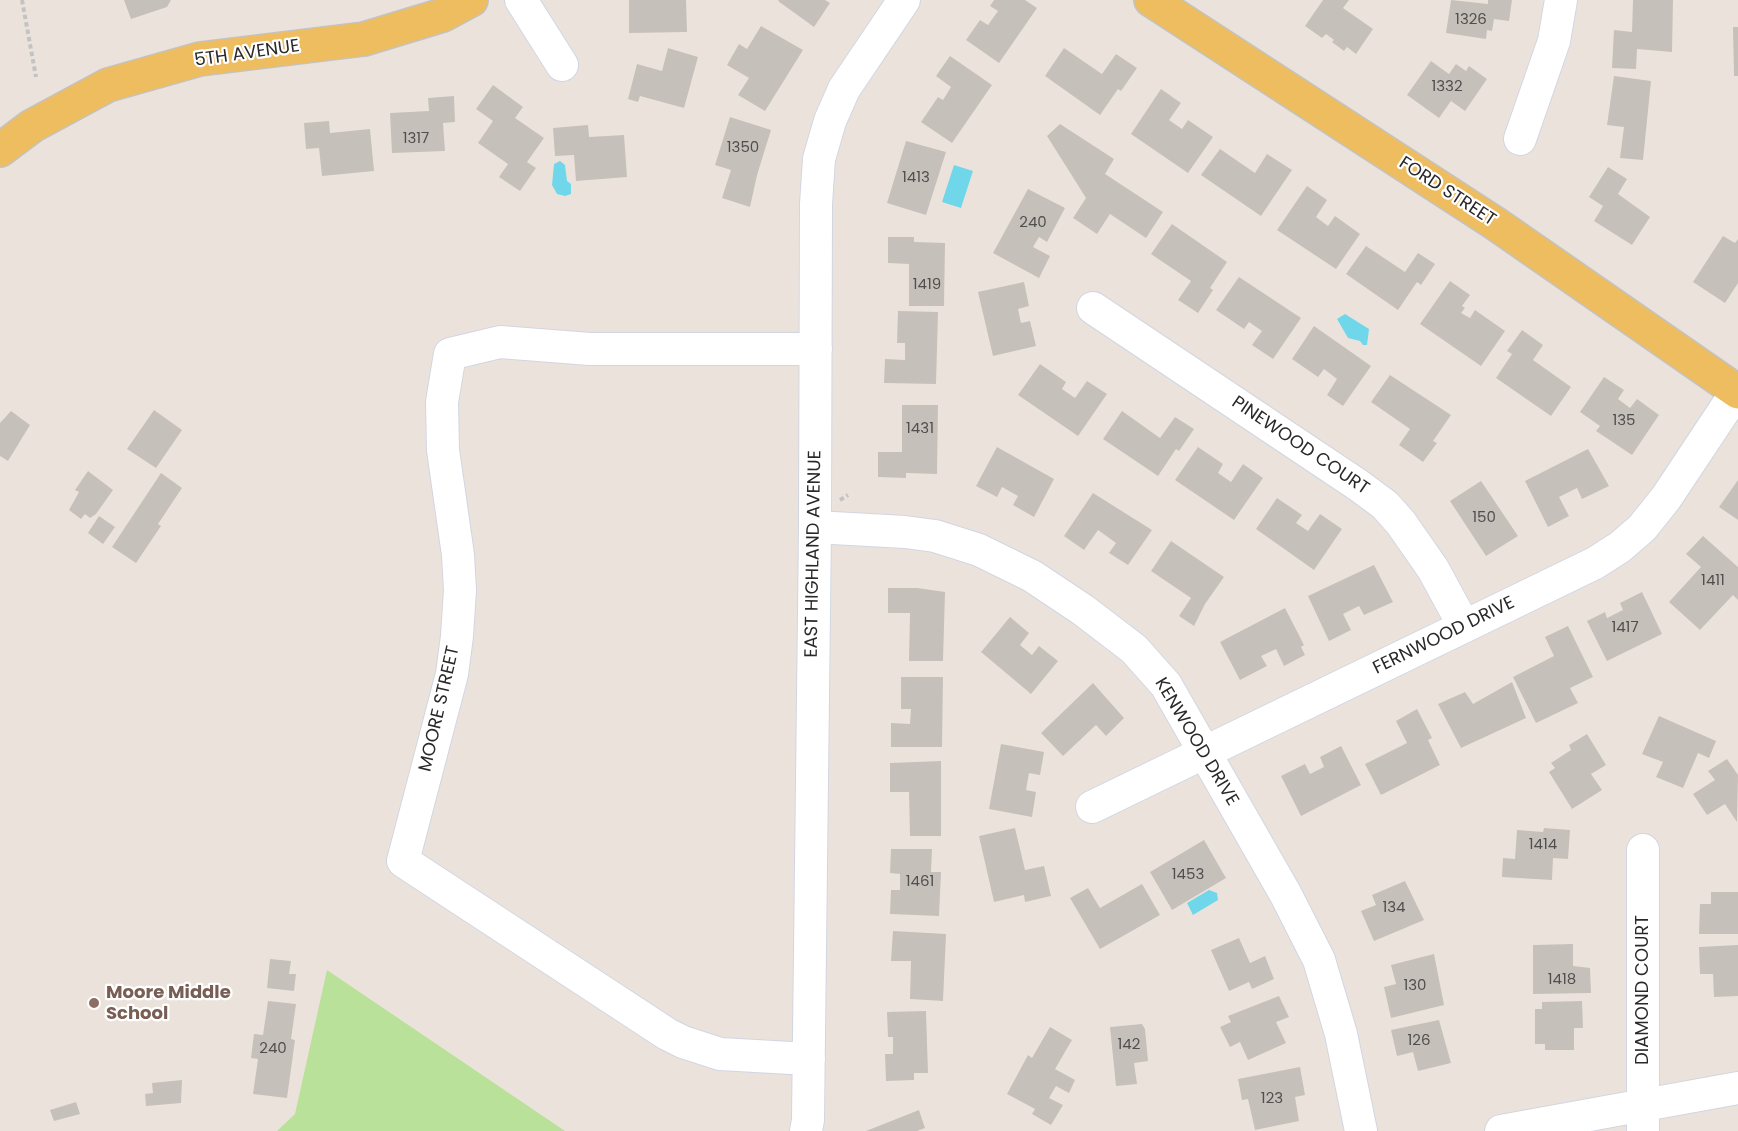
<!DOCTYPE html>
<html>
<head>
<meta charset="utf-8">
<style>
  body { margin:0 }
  canvas { display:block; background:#ebe3db }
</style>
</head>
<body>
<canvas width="1738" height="1131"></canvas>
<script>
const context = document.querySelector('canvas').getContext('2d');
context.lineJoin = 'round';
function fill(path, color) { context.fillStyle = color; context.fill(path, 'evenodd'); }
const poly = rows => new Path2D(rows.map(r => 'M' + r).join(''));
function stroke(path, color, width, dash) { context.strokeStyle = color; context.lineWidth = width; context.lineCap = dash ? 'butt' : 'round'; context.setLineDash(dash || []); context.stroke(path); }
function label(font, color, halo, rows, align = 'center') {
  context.font = font + ' Poppins,sans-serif'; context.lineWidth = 4.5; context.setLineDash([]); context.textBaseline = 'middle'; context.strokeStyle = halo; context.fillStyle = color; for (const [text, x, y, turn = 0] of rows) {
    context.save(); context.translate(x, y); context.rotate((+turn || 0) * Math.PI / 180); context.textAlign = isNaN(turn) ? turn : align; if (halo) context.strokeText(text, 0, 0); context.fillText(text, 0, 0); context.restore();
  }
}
fill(poly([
  [327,970,565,1131,277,1131,295,1114]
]), '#b9e199');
fill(poly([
  [560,161,565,165,567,181,571,184,571,194,565,196,557,194,552,185,554,164],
  [954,165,973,171,961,208,942,202],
  [1345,314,1369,329,1367,345,1363,345,1360,341,1348,338,1337,319],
  [1209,890,1217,893,1218,900,1193,915,1187,903]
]), '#70d7eb');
fill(poly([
  [124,0,171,0,167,7,131,19],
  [629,0,686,0,687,32,629,33],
  [779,0,825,0,830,3,814,27,778,1],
  [994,0,1025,0,1037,8,999,63,966,40,980,20,988,25,998,11,990,6],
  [1323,0,1349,0,1343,8,1373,29,1356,54,1347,47,1344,51,1332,42,1334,40,1326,34,1322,38,1305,26],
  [1451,0,1488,4,1488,0,1512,0,1509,21,1494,19,1492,31,1487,30,1486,39,1446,33],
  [1633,0,1673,0,1672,52,1637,49,1636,69,1612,68,1614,30,1632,32],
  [761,26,803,50,765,111,738,95,749,78,727,65,739,44,747,49],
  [1733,27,1738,27,1738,76,1734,76],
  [668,48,698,57,684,108,640,96,638,102,628,99,637,64,662,71],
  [1064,48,1102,74,1116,54,1137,68,1121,91,1118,89,1100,115,1045,76],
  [950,56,992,85,952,143,921,122,938,97,943,100,951,87,936,76],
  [1431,61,1449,74,1456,64,1466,71,1469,66,1487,79,1465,111,1451,101,1439,118,1407,95],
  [1614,76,1651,81,1643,160,1620,158,1624,127,1607,125],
  [493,85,523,107,515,118,544,138,527,162,536,168,520,191,499,177,508,164,478,143,493,121,476,109],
  [1161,89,1181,103,1169,120,1182,129,1188,120,1213,137,1188,173,1131,134],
  [454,96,455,122,443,123,445,151,392,153,390,113,429,111,428,98],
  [730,117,771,130,757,175,750,207,722,198,731,170,715,165],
  [329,121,330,133,370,129,374,171,322,176,319,148,306,149,304,123],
  [1060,124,1114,159,1105,174,1163,212,1146,238,1110,214,1097,234,1073,218,1086,198,1047,136],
  [588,125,589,137,624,135,627,177,576,181,574,155,555,156,553,128],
  [906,141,946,152,926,215,887,203],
  [1220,149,1255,173,1267,154,1292,170,1261,216,1201,175],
  [1608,167,1627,179,1618,194,1650,217,1632,245,1594,221,1603,206,1589,197],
  [1307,186,1327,200,1316,217,1328,226,1335,216,1360,234,1336,269,1277,230],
  [1028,189,1065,208,1047,242,1039,237,1033,247,1050,256,1039,278,993,253],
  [1172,224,1227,262,1210,288,1213,290,1198,313,1178,300,1191,281,1151,254],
  [1723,236,1735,243,1738,239,1738,283,1725,303,1693,282],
  [888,237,914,237,914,242,945,243,944,306,909,306,909,264,888,263],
  [1366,246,1405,272,1418,253,1435,264,1421,285,1417,282,1398,310,1346,274],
  [1239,277,1301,318,1273,359,1252,345,1262,331,1249,322,1244,329,1216,310],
  [1450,281,1470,295,1462,306,1465,308,1461,313,1470,318,1475,310,1505,331,1481,366,1420,324],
  [1024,282,1029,306,1018,309,1021,323,1030,321,1036,346,993,356,978,292],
  [898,311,938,312,936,384,884,383,885,359,905,360,905,343,897,343],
  [1314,326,1371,366,1343,406,1327,395,1337,379,1324,369,1318,377,1292,359],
  [1522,330,1543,345,1533,360,1571,387,1551,416,1496,378,1512,354,1507,351],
  [1040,364,1066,382,1062,389,1075,398,1087,381,1107,394,1078,436,1018,395],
  [1390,375,1451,415,1433,441,1437,443,1423,462,1399,445,1410,429,1371,402],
  [1604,377,1624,390,1618,399,1630,408,1637,399,1659,415,1632,455,1596,431,1600,426,1580,412],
  [902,405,938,405,937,474,906,473,906,478,878,477,878,452,902,452],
  [154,410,182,430,156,468,127,449],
  [11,411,30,425,8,461,0,456,0,423],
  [1122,411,1160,438,1175,417,1194,429,1179,451,1176,449,1158,476,1103,439],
  [997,447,1054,479,1034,517,1013,505,1018,496,1002,487,997,497,976,486],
  [1198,447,1223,464,1218,473,1231,482,1243,464,1263,478,1234,520,1175,480],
  [1588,449,1609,486,1582,499,1577,488,1559,497,1569,516,1548,527,1525,481],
  [88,471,113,490,96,514,90,518,85,514,81,519,69,510,79,492,75,490],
  [161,473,182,488,158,524,161,526,136,563,112,547],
  [1738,480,1738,520,1719,507],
  [1481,481,1518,536,1486,556,1450,501],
  [1093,493,1152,530,1128,565,1109,553,1116,543,1098,530,1084,550,1064,536],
  [1277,498,1302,515,1296,523,1308,531,1320,514,1342,529,1314,570,1256,529],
  [99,516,115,527,103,544,88,533],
  [1703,536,1738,567,1738,600,1733,595,1700,630,1669,602,1701,567,1686,554],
  [1171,541,1224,577,1205,604,1194,626,1179,616,1191,598,1151,571],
  [1374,565,1393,602,1364,615,1359,606,1343,614,1351,630,1329,641,1308,596],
  [888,588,917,588,945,592,943,661,909,661,910,613,888,613],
  [1642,592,1662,634,1607,661,1587,621,1605,612,1607,618,1623,610,1620,603],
  [1285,608,1304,645,1301,647,1305,655,1284,666,1276,649,1261,656,1267,666,1240,680,1220,642],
  [1010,617,1029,633,1020,645,1032,655,1039,646,1058,661,1031,694,981,652],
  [1568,626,1593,677,1570,688,1578,703,1536,723,1513,677,1554,656,1545,637],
  [901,677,943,677,942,747,891,747,891,723,910,724,911,709,901,709],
  [1512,682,1526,718,1461,748,1438,704,1465,692,1473,704],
  [1093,683,1124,718,1106,736,1096,725,1063,756,1041,733],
  [1417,709,1432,738,1428,740,1440,765,1381,795,1365,764,1407,743,1396,721],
  [1659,716,1716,741,1709,758,1698,753,1683,788,1656,777,1663,762,1642,754],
  [1587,734,1606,765,1591,774,1602,790,1572,809,1549,772,1555,768,1551,763,1571,750,1569,745],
  [1001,744,1044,752,1040,775,1029,773,1026,790,1036,792,1032,817,989,809],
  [1341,746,1361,785,1301,816,1281,776,1305,764,1310,774,1324,767,1320,757],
  [1727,759,1738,775,1737,822,1725,804,1707,815,1693,794,1715,780,1708,771],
  [941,761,941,836,910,836,909,792,890,792,890,763],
  [1015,828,1025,870,1044,866,1051,896,1025,902,1024,895,994,902,979,836],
  [1544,828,1570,830,1568,859,1553,858,1552,880,1502,877,1503,858,1515,859,1517,830,1543,832],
  [1204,840,1226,878,1172,910,1150,872],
  [891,849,932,849,931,872,941,872,939,916,890,914,891,890,900,890,900,874,890,873],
  [1405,881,1424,920,1374,941,1361,911,1376,905,1372,895],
  [1142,884,1160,915,1100,949,1070,898,1088,888,1100,908],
  [1711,892,1738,892,1738,934,1699,934,1700,904,1711,904],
  [893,931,946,934,943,1001,910,999,911,961,891,961],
  [1239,938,1250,963,1265,956,1274,979,1252,989,1249,982,1229,991,1211,950],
  [1573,944,1573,966,1590,968,1591,993,1533,994,1533,945],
  [1738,945,1738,996,1714,997,1713,974,1700,974,1699,947],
  [1434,954,1444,1005,1391,1018,1384,987,1396,984,1391,965],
  [270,959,291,961,289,974,296,974,294,991,267,988],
  [1279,996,1289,1017,1276,1022,1286,1043,1248,1060,1240,1042,1230,1047,1220,1027,1231,1022,1228,1016],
  [268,1001,296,1004,291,1039,295,1040,287,1098,253,1094,258,1059,251,1058,254,1034,263,1035],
  [1582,1001,1583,1028,1574,1028,1574,1050,1545,1050,1545,1044,1535,1044,1535,1009,1542,1009,1542,1002],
  [926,1011,928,1073,914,1073,914,1080,886,1081,885,1054,893,1054,893,1037,888,1037,887,1012],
  [1439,1020,1451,1063,1418,1071,1413,1052,1397,1056,1391,1030],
  [1142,1024,1145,1029,1148,1061,1134,1063,1137,1084,1116,1086,1110,1027],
  [1050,1027,1072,1040,1055,1069,1075,1080,1069,1093,1056,1086,1049,1098,1063,1105,1051,1125,1032,1114,1035,1109,1007,1094,1028,1055,1032,1058],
  [1300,1067,1305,1095,1295,1097,1299,1121,1255,1130,1248,1099,1242,1100,1238,1079],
  [182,1080,181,1103,146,1106,145,1094,153,1093,152,1083],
  [76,1102,80,1114,54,1121,50,1110],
  [919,1110,925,1128,917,1131,866,1131]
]), '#c6c0bb');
const minor = poly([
  [521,0,562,65],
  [1520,139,1554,41,1561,0],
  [1093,308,1358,485,1385,505,1401,523,1433,569,1464,626],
  [815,527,905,532,935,536,979,550,1032,576,1083,610,1134,649,1166,685,1286,895,1319,960,1341,1034,1361,1131],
  [1092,807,1595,563,1620,547,1642,528,1666,498,1737,391],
  [1643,850,1643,1131],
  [809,1059,720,1054,683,1042,667,1034,403,861,452,674,457,636,460,590,458,555,443,450,442,402,450,354,500,342,590,349,816,349],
  [806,1131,808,1120,815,527,816,204,819,159,830,121,844,89,904,0],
  [1501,1131,1738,1088]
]);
const major = poly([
  [1151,0,1496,224,1738,392],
  [0,150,32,126,108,85,200,59,364,39,443,15,471,0]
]);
stroke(minor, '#d1d6e2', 34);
stroke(major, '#c3c3c3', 36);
stroke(poly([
  [22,0,36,77],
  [840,500,848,495]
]), '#c3c3c3', 4, [4.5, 3]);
stroke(minor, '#fff', 32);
stroke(major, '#edbd5f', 33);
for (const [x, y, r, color] of [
  [94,1003,6,"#8d6e63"]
]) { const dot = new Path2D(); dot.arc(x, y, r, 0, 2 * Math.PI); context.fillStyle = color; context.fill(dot); stroke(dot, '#fff', 2); }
label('15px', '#504f4e', null, [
  ["1326",1471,20],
  ["1332",1447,87],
  ["1317",416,139],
  ["1350",743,148],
  ["1413",916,178],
  ["240",1033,223],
  ["1419",927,285],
  ["135",1624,421],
  ["1431",920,429],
  ["150",1484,518],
  ["1411",1713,581],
  ["1417",1625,628],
  ["1414",1543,845],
  ["1453",1188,875],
  ["1461",920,882],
  ["134",1394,908],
  ["1418",1562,980],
  ["130",1415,986],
  ["126",1419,1041],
  ["142",1129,1045],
  ["240",273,1049],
  ["123",1272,1099]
]);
label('18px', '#292929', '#fff', [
  ["5TH AVENUE",247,54,-8],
  ["FORD STREET",1447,192,33],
  ["PINEWOOD COURT",1300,446,34],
  ["EAST HIGHLAND AVENUE",814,554,-89],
  ["FERNWOOD DRIVE",1444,636,-26],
  ["MOORE STREET",440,709,-77],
  ["KENWOOD DRIVE",1196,742,59],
  ["DIAMOND COURT",1643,990,-90]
]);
label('bold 18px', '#785e54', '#fff', [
  ["Moore Middle",106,993],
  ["School",106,1014]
], 'left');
</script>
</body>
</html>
